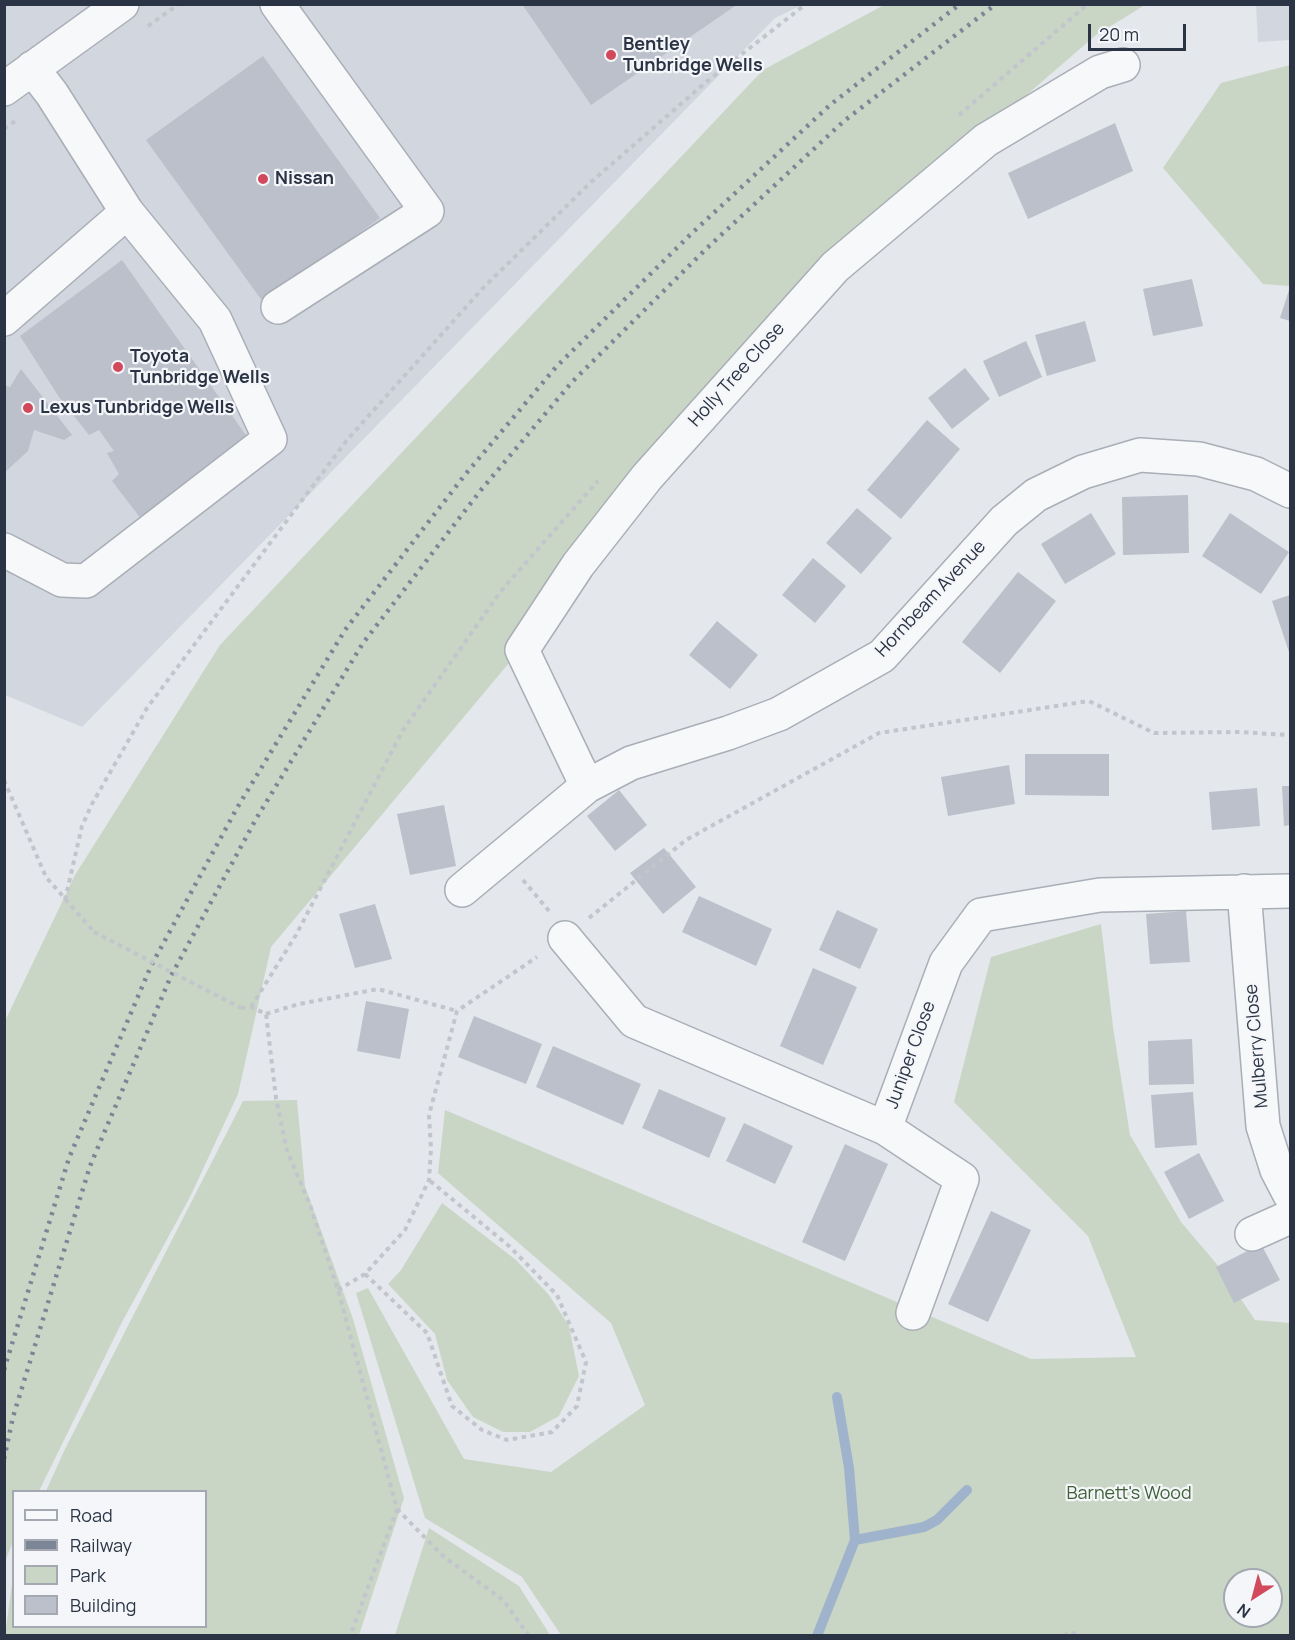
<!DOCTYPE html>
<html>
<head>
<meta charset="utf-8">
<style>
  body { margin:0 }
  #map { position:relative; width:1295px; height:1640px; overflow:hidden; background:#e4e7ec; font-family:Manrope,sans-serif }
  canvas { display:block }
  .frame { position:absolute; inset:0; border:6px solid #2b3445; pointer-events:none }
  .legend { position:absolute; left:12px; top:1490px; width:195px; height:138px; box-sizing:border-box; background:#f4f6f9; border:2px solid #a4a8b1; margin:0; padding:8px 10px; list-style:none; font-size:18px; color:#2b3445 }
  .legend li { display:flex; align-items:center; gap:12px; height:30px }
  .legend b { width:30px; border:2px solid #a4a8b1 }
  .north { position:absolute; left:1223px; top:1568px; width:60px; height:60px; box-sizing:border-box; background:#f4f6f9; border:2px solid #a4a8b1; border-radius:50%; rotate:216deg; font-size:16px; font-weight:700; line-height:24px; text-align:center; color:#2b3445 }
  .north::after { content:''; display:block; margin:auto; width:21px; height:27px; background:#d1495b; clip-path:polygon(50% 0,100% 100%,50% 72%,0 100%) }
  .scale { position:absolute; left:1088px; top:24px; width:98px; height:27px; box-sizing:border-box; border:3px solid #2b3445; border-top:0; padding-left:8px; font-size:18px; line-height:21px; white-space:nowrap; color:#2b3445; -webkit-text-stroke:4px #f4f6f9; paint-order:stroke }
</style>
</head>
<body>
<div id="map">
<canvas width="1295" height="1640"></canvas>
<div class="frame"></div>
<ul class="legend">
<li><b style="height:8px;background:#f7f8fa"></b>Road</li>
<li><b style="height:8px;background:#7d8696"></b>Railway</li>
<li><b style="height:16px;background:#c9d6c5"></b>Park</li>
<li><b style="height:16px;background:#bbc0ca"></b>Building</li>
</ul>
<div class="north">N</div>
<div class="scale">20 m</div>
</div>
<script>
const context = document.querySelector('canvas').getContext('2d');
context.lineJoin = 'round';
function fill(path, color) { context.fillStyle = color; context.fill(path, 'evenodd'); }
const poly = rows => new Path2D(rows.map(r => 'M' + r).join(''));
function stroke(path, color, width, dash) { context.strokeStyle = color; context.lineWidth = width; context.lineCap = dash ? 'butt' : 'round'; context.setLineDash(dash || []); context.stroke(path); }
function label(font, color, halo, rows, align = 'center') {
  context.font = font + ' Manrope,sans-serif'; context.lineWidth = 4.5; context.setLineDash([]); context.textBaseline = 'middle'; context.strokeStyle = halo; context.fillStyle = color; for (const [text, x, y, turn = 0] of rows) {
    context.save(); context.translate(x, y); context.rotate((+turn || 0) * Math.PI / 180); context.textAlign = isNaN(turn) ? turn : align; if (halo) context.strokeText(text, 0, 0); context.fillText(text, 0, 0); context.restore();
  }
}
fill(poly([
  [4,5,802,5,775,18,82,727,5,695],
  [1256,5,1290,5,1290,40,1258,42]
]), '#d2d6de');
fill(poly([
  [884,5,1145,5,1096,35,876,225,271,947,238,1094,190,1197,122,1322,39,1491,14,1492,13,1542,5,1561,4,1023,75,875,220,645,763,70],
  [1290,65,1290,286,1263,284,1163,168,1221,83],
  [1101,924,1113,1027,1130,1135,1181,1222,1220,1268,1255,1320,1290,1323,1290,1635,561,1635,522,1577,425,1518,356,1293,368,1288,464,1459,551,1472,645,1405,611,1323,438,1173,445,1110,1031,1359,1136,1357,1088,1236,954,1102,991,957],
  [1235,1580,1271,1580,1271,1616,1235,1616],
  [297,1100,305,1186,353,1319,404,1498,359,1635,5,1635,13,1577,14,1626,206,1626,206,1492,46,1491,65,1449,243,1101],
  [442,1203,516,1260,549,1295,569,1326,579,1376,559,1416,530,1432,503,1432,473,1417,447,1380,435,1334,388,1284,401,1270],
  [429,1528,519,1586,550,1635,395,1635]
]), '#c9d6c5');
stroke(poly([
  [837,1397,849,1468,855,1540],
  [817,1636,855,1540,924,1527,937,1520,967,1490]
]), '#9fb4cc', 10);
fill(poly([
  [522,4,738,4,591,105],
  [263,56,380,218,263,302,146,140],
  [1115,123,1133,171,1028,219,1008,173],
  [122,260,250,441,142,520,112,481,119,474,107,453,114,451,99,430,89,435,59,397,20,336],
  [1192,279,1203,326,1153,336,1143,289],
  [1290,287,1290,321,1280,318],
  [1085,321,1096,361,1047,376,1035,335],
  [1026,341,1042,377,999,397,983,361],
  [965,368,990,399,952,429,928,398],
  [21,369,72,435,64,440,34,430,28,451,4,473,4,385,10,387],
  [927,420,960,449,901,519,867,490],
  [1188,495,1189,553,1123,555,1122,497],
  [857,508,892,538,861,574,826,543],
  [1091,513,1116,554,1065,584,1041,544],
  [1230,513,1289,552,1261,594,1202,556],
  [813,558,846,586,815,623,782,595],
  [1018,572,1056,601,1000,673,962,642],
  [1290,595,1290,655,1272,601],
  [717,621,758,655,730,689,689,655],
  [1025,754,1109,754,1109,796,1025,795],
  [1009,765,1015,804,948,816,941,777],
  [1282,786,1290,786,1290,825,1284,826],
  [1257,788,1260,826,1212,830,1209,792],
  [619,790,647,825,615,851,587,816],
  [444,805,456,866,410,875,397,814],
  [664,848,696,887,663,914,630,873],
  [699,896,772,929,756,966,682,932],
  [375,904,392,959,355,968,339,914],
  [837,910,878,929,860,969,819,950],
  [1186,911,1190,962,1150,964,1146,914],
  [813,968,857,987,823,1065,780,1046],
  [366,1001,409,1009,400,1059,357,1051],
  [474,1016,542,1044,526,1084,458,1057],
  [1192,1039,1194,1084,1149,1085,1148,1041],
  [553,1046,641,1084,623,1125,536,1087],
  [659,1089,726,1118,709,1158,642,1128],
  [1193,1092,1197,1145,1155,1148,1151,1095],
  [744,1123,793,1146,775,1184,726,1161],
  [845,1144,888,1164,845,1261,802,1242],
  [1199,1153,1224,1201,1189,1219,1164,1172],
  [991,1211,1031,1230,988,1322,948,1304],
  [1261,1244,1280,1280,1234,1303,1216,1267]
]), '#bbc0ca');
const minor = poly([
  [277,4,427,211,278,307],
  [4,89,122,4],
  [4,319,127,212],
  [4,550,62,580,86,581,270,439,215,320,127,212,52,94,32,68],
  [587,786,522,650,578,565,647,477,835,267,986,140,1100,72,1123,65],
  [462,890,587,786,631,763,728,733,779,714,882,656,1004,521,1036,495,1083,472,1140,455,1199,459,1256,474,1290,491],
  [1244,891,1263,1126,1277,1170,1290,1195],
  [565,938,634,1021,885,1128,946,963,981,915,1100,895,1290,891],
  [885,1128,962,1179,913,1313],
  [1252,1234,1290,1217]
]);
stroke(minor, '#a9aeb7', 36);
stroke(poly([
  [148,26,179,4],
  [959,115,1088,4],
  [4,129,15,121],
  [4,780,46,877,94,932],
  [523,880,549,911],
  [65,900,82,826,92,804,147,708,347,440,484,287,590,183,705,83,806,4],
  [589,918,686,840,879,733,1089,701,1154,733,1238,732,1290,735],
  [251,1007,296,935,403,730,501,591,598,481],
  [241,1008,251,1007,266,1014,276,1098,287,1151,310,1205,338,1290,397,1509,350,1636],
  [266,1014,299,1004,378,989,457,1011],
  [365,1274,427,1333,452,1406,482,1430,507,1440,552,1432,577,1406,586,1362,557,1295,509,1246,429,1180],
  [338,1290,365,1274,405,1230,429,1180,431,1149,429,1115,457,1011,537,957],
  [397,1509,443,1556,503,1600,529,1636],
  [1064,1636,1069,1632,1081,1636]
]), '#c2c5cb', 4, [4.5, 4.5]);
stroke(minor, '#f7f8fa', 33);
stroke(poly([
  [4,1370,69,1158,151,966,237,808,345,630,464,476,556,367,691,234,830,105,960,4],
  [4,1459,13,1417,90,1166,171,976,256,819,363,643,481,490,572,382,706,249,844,121,996,4]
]), '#7d8696', 4.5, [3, 6]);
stroke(poly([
  [94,932,241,1008]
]), '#c2c5cb', 4, [4.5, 4.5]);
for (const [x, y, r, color] of [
  [611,55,6,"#d1495b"],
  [263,179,6,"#d1495b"],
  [118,367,6,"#d1495b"],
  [28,408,6,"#d1495b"]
]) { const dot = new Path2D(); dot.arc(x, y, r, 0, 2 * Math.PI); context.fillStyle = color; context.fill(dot); stroke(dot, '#f4f6f9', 2); }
label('bold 18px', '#2b3445', '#f4f6f9', [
  ["Bentley",623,45],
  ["Tunbridge Wells",623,66],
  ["Nissan",275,179],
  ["Toyota",130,357],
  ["Tunbridge Wells",130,378],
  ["Lexus Tunbridge Wells",40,408]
], 'left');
label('18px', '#2b3445', '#f4f6f9', [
  ["Holly Tree Close",737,375,-48],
  ["Hornbeam Avenue",931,599,-47],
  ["Mulberry Close",1257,1046,-95],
  ["Juniper Close",911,1055,-70]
]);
label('18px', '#3f6138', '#f4f6f9', [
  ["Barnett's Wood",1129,1494]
]);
</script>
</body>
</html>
